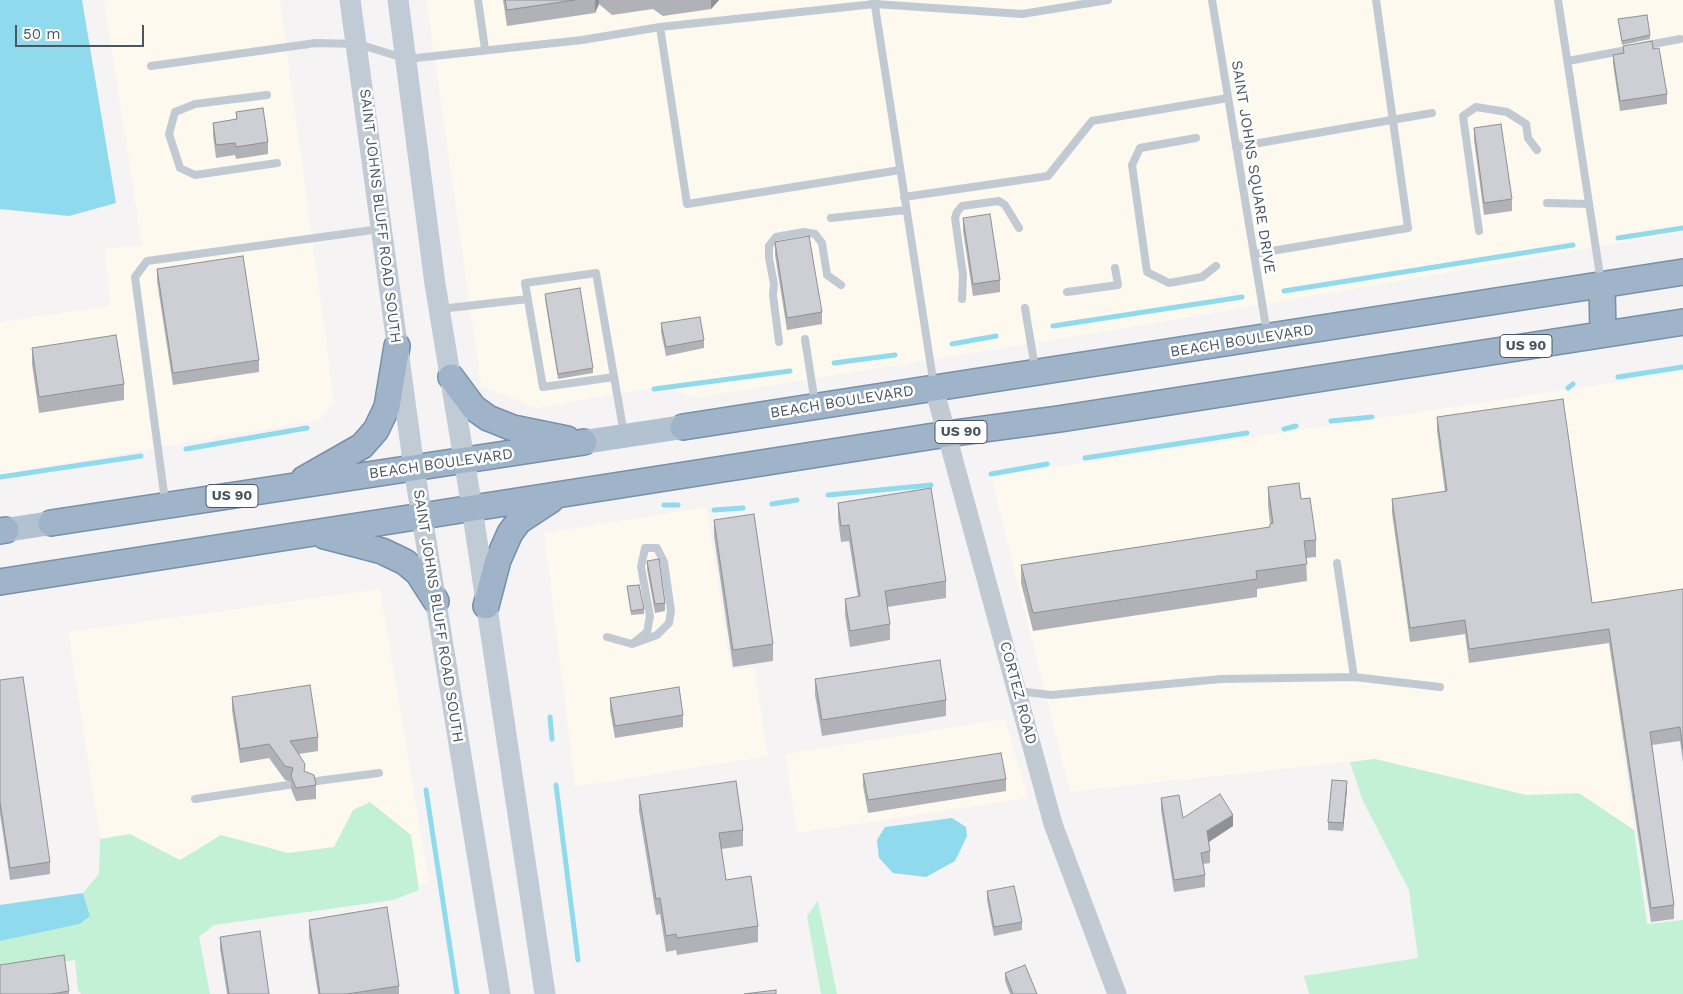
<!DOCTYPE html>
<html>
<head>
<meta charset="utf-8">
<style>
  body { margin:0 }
  #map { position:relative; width:1683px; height:994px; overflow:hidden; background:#f5f3f3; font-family:"Work Sans",sans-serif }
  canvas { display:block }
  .scale { position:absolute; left:15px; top:25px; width:129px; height:22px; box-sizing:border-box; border:2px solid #4a5661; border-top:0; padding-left:6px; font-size:15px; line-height:18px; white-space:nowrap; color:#4a5661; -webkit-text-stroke:4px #fff; paint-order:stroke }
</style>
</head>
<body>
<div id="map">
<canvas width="1683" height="994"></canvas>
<div class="scale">50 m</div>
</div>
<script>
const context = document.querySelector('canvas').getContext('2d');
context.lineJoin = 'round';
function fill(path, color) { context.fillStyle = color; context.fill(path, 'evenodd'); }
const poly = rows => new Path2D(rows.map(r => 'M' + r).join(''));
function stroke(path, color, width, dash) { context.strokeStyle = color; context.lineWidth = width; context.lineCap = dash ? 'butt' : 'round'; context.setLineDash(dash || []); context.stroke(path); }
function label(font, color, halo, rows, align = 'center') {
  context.font = font + ' "Work Sans",sans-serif'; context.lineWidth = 5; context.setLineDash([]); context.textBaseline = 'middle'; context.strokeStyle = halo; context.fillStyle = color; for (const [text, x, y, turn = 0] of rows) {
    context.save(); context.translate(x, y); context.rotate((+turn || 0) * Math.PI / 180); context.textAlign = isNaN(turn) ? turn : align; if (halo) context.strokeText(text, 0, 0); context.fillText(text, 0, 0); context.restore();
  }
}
fill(poly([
  [104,0,280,0,334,400,320,420,0,475,0,322,110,306,105,249,142,245],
  [426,0,1683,0,1683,232,1102,332,699,397,656,387,537,408,481,386],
  [1683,372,1683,719,1620,729,1647,924,1375,759,1070,792,991,477],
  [707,507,731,670,754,667,768,756,575,787,544,533],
  [380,589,429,884,115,933,68,632],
  [1005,719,1028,798,797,833,785,754]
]), '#fdf9ef');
fill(poly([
  [1375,759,1527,795,1579,793,1634,830,1647,924,1683,920,1683,994,1309,994,1304,976,1418,958,1409,890,1363,801,1350,762],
  [370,802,411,835,419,890,393,900,214,925,199,937,210,994,81,994,78,990,75,960,0,972,0,941,80,924,90,916,83,893,99,874,100,839,130,834,180,860,221,835,288,853,334,847,353,810],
  [818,901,837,994,821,994,807,916]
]), '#c3f1d5');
fill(poly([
  [0,0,82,0,116,203,69,216,0,209],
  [952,818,966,827,967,836,955,861,926,877,893,873,879,858,877,840,885,827],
  [83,893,90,916,80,924,0,941,0,905]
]), '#90daee');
stroke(poly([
  [1618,238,1683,228],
  [1284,291,1573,245],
  [1053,326,1242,297],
  [952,344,996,336],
  [834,363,895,355],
  [1618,377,1683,367],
  [1568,388,1573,384],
  [654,389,790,371],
  [1331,421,1372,417],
  [1284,429,1296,426],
  [186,449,307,428],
  [1085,458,1247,433],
  [991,474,1047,464],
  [0,477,141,456],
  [828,495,931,485],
  [772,504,797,500],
  [664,505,678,505],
  [714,510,743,508],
  [550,717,552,739],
  [556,785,578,960],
  [426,790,457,994]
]), '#90daee', 5);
const trunk = poly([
  [1602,285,1603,334],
  [451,377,474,408,488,418,513,428,567,439],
  [683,427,1683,272],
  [304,479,362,446,376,430,387,407,397,346],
  [51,523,584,442],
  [0,531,6,530],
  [324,536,382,551,405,562,418,573,436,601],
  [0,582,947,434,1059,419,1683,322],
  [486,606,498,560,510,533,519,521,551,500]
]);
stroke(trunk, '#7690ad', 28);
stroke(poly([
  [478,0,485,49],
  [874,0,934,386],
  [1212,0,1267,333],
  [1558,0,1601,282],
  [660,27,687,204,900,170],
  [1643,46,1680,39],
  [1568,61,1632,49],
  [151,66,316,43,358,44,407,59,582,40,660,27,875,4,1022,14,1108,0],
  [267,95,195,104,175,112,169,134,180,168,195,175,277,163],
  [1196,138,1140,148,1132,165,1147,272,1169,283,1202,277,1216,266],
  [1236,147,1432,113],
  [904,197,1048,176,1092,121,1228,98],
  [1547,203,1589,204],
  [831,218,906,210],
  [1479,231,1463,116,1476,107,1507,112,1526,124,1528,138,1537,150],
  [1254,254,1408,228,1376,0],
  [1067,292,1118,285,1115,268],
  [962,299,963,275,955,218,957,212,962,206,999,201,1005,205,1019,228],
  [1025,308,1035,368],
  [440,309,528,299],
  [805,339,815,403],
  [779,342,773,295,774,284,769,258,769,246,776,237,804,232,815,234,822,243,827,275,841,285],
  [614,377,543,387,525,283,596,273,624,434],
  [165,501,135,277,147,261,380,229],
  [607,637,632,644,657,635,669,623,671,611,664,562,657,548,645,548,641,567,650,616,647,632,632,644],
  [1354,677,1440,687],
  [1017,691,1051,695,1221,679,1354,677,1337,563],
  [309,782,379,773],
  [195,799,288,785]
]), '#c1cad2', 8);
stroke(poly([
  [934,388,1053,824,1117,994]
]), '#c1cad2', 19);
stroke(poly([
  [350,0,414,468,500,994],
  [398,0,435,284,472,508,545,994]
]), '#c1cbd6', 21);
stroke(poly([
  [584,442,683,427],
  [6,530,51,523]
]), '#b3c2d1', 24);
stroke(trunk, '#9fb4c9', 25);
fill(poly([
  [503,0,719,0,711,9,663,16,653,9,612,15,599,4,595,13,507,26],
  [1618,19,1650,35,1650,39,1622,45],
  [1623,46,1653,49,1667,94,1667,104,1620,111,1613,64,1613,55,1623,53],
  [236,112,268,142,268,154,236,159,235,155,216,158,213,135,213,123,236,119],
  [1474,128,1512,199,1512,211,1484,215,1474,140],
  [963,218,1000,280,1000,292,973,296,963,231],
  [775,242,822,312,822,324,787,330,775,255],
  [157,269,259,360,259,372,173,385,157,281],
  [545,294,593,368,593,373,558,379,545,299],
  [661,323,704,340,704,348,666,356,661,332],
  [32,348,124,384,124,400,39,413,32,364],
  [1437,417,1592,603,1683,589,1683,763,1680,741,1652,745,1674,905,1674,919,1651,922,1609,643,1469,663,1465,634,1410,642,1392,513,1392,499,1445,492,1437,431],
  [1268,487,1301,499,1316,540,1316,557,1306,558,1307,581,1257,589,1257,597,1033,631,1021,583,1021,565,1270,527,1270,524,1268,505],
  [838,503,946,581,946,598,887,607,890,624,890,640,850,647,845,615,845,599,858,597,849,541,841,542,838,519],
  [714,520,773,644,773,661,733,667,714,536],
  [647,561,665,603,665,611,655,613,647,569],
  [627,586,644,609,644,614,631,615],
  [815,679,946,700,946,716,822,736,815,695],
  [0,680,50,862,50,874,10,880,0,814],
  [232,697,318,737,318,751,299,754,305,772,316,785,316,799,296,801,291,789,291,782,285,780,269,758,240,763,232,710],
  [610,698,683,715,683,727,615,738,610,710],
  [863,774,1006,779,1006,791,868,813,863,786],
  [1347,789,1343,831,1328,830,1328,822],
  [639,795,743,830,743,846,721,849,726,880,758,926,758,942,677,955,676,950,666,952,660,914,656,915,639,811],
  [1161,798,1183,818,1233,826,1209,842,1210,851,1210,863,1203,864,1205,875,1205,887,1174,892,1161,810],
  [987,891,1022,922,1022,930,994,936,987,900],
  [309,920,399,986,399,994,318,994,309,936],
  [220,937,269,994,227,994,220,949],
  [1005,973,1037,994,1010,994,1005,981],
  [69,991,69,994,0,994]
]), '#b0b2b7');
fill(poly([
  [595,0,599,0,599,4,595,13],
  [711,0,719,0,711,9],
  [1347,781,1347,789,1343,831,1343,823],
  [1233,815,1233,826,1207,843,1207,831]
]), '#909195');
const building = poly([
  [505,0,575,0,507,10,505,0],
  [1647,15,1650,35,1622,41,1618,19,1647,15],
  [1652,41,1653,49,1659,48,1667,94,1620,101,1613,55,1624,53,1623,46,1652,41],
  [263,108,268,142,236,147,235,143,216,145,213,123,237,119,236,112,263,108],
  [1501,124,1512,199,1484,203,1474,128,1501,124],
  [990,214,1000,280,973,284,963,218,990,214],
  [809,236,822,312,787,318,775,242,809,236],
  [243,256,259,360,173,373,157,269,243,256],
  [580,288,593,368,558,374,545,294,580,288],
  [700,317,704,340,666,347,661,323,700,317],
  [116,335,124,384,39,397,32,348,116,335],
  [1563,399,1592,603,1683,589,1683,749,1680,727,1650,732,1674,905,1651,908,1609,629,1469,649,1465,620,1410,628,1392,499,1447,491,1437,417,1563,399],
  [1299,483,1301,499,1310,498,1316,540,1304,541,1307,564,1256,571,1257,579,1033,613,1021,565,1270,527,1270,524,1273,523,1268,487,1299,483],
  [931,488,946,581,885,591,890,624,850,631,845,599,860,596,849,525,841,526,838,503,931,488],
  [754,514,773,644,733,650,714,520,754,514],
  [659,559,665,603,655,604,647,561,659,559],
  [639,585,644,609,631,611,627,586,639,585],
  [940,660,946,700,822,720,815,679,940,660],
  [23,677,50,862,10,868,0,802,0,680,23,677],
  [310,685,318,737,290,741,305,764,304,771,314,775,316,785,296,788,291,776,293,768,285,766,269,744,240,749,232,697,310,685],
  [679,687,683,715,615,726,610,698,679,687],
  [1001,753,1006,779,868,800,863,774,1001,753],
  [1332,780,1347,781,1343,823,1328,822,1332,780],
  [736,781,743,830,719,833,726,880,751,876,758,926,677,938,676,934,666,936,660,898,656,899,639,795,736,781],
  [1220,794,1233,815,1207,831,1210,851,1201,853,1205,875,1174,880,1161,798,1179,795,1183,818,1220,794],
  [1014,886,1022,922,994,927,987,891,1014,886],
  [387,907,399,986,347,994,320,994,309,920,387,907],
  [260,931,269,994,229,994,220,937,260,931],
  [64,955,69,991,51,994,0,994,0,965,64,955],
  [1025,965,1037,994,1013,994,1005,973,1025,965],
  [776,990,776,994,744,994,776,990]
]);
fill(building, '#cdcfd5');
stroke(building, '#909195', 1);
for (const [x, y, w] of [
  [1526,346,52],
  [961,432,52],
  [232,496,52]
]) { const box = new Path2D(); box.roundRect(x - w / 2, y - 11.5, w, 23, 4); context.fillStyle = '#fff'; context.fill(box); stroke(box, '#4a5661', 1); }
label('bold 14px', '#4a5661', null, [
  ["US 90",1526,346],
  ["US 90",961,432],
  ["US 90",232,496]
]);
label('15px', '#4a5661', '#fff', [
  ["SAINT JOHNS SQUARE DRIVE",1253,167,81],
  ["SAINT JOHNS BLUFF ROAD SOUTH",380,216,83],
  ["BEACH BOULEVARD",1242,341,-9],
  ["BEACH BOULEVARD",842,402,-9],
  ["BEACH BOULEVARD",441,464,-8],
  ["SAINT JOHNS BLUFF ROAD SOUTH",438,616,81],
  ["CORTEZ ROAD",1018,693,75]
]);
</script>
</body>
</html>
